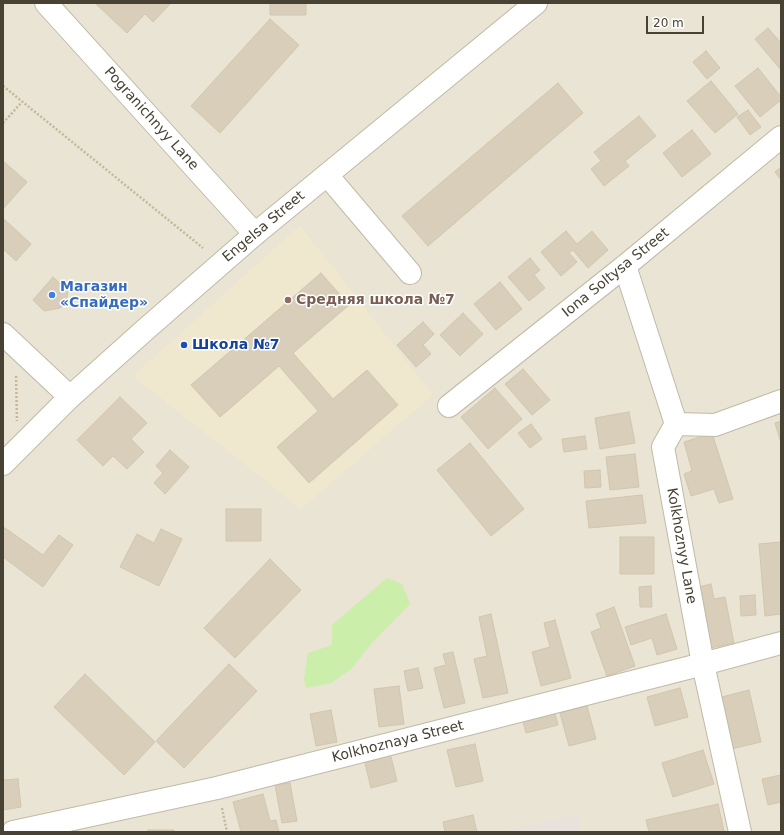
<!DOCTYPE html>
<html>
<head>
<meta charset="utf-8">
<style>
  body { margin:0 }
  #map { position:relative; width:784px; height:835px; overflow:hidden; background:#f5f1e6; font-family:"DejaVu Sans",sans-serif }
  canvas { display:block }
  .frame { position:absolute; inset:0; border:4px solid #484234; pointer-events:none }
  .scale { position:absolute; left:646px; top:16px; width:58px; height:18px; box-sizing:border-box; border:2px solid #484234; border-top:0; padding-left:5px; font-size:12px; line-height:14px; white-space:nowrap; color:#484234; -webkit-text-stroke:3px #fff; paint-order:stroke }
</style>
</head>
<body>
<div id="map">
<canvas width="784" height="835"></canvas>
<div class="frame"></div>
<div class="scale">20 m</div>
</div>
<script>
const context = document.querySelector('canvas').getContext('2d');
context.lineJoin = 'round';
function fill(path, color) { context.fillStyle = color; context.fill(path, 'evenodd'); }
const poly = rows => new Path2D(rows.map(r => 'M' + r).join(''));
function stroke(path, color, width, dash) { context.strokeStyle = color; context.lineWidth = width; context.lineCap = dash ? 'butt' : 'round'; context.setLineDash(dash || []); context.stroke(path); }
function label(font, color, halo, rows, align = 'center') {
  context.font = font + ' "DejaVu Sans",sans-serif'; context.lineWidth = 3; context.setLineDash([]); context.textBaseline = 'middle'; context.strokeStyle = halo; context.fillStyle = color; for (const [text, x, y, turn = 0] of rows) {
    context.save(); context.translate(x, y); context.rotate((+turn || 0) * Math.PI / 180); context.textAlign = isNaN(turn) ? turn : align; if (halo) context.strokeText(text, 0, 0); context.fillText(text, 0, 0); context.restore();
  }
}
fill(poly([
  [3,3,781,3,781,832,3,832]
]), '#e9e4d3');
fill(poly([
  [578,814,581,832,502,832]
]), '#e7e2db');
fill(poly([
  [300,225,433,395,301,509,133,376]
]), '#f0e8ce');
fill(poly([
  [387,578,402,584,410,604,372,643,351,669,331,683,306,688,304,679,308,653,332,645,332,625]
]), '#cbeeaa');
const building = poly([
  [95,3,169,3,170,4,153,22,145,14,127,33,95,3],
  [270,3,306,3,306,15,270,15,270,3],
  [270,19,299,45,220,133,191,106,270,19],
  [768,28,781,43,781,70,755,39,768,28],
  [706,51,720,68,707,79,693,62,706,51],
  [758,68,781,97,781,100,760,117,735,86,758,68],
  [711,81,738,114,715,133,687,101,711,81],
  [558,83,583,113,428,246,402,216,558,83],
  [748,110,761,127,750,135,737,117,748,110],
  [639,116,656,136,625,161,629,166,604,186,591,169,601,161,594,152,639,116],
  [692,130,711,154,682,177,663,153,692,130],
  [3,161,27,182,3,209,3,161],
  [781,167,781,180,775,172,781,167],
  [5,220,31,244,16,261,3,249,3,222,5,220],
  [566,231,577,244,592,231,608,250,588,268,573,250,569,253,577,262,561,276,541,252,566,231],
  [530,258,540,270,534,275,545,288,529,301,508,277,530,258],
  [321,273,349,305,293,353,333,399,367,370,398,405,309,483,277,447,318,411,279,366,220,417,191,385,321,273],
  [53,277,68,291,66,302,60,308,44,311,33,300,53,277],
  [500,282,522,309,496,330,474,304,500,282],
  [463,313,483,334,460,356,440,335,463,313],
  [423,322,434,334,423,345,431,354,416,367,397,345,423,322],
  [523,369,550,400,532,415,505,384,523,369],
  [495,388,522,419,488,449,461,417,495,388],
  [120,397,147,423,131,439,144,452,127,469,113,456,103,466,77,440,120,397],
  [629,412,635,443,600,449,595,418,629,412],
  [781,421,781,443,775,423,781,421],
  [531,424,542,439,530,448,518,433,531,424],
  [712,433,733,499,719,503,714,489,691,496,684,474,692,471,684,442,712,433],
  [585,436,587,449,564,452,562,439,585,436],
  [470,443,524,509,491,536,437,470,470,443],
  [170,450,189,467,165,494,154,483,163,473,156,466,170,450],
  [635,454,639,487,610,490,606,457,635,454],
  [600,470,601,487,585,488,584,471,600,470],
  [642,495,646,523,589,528,586,501,642,495],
  [226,509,261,509,261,541,226,541,226,509],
  [5,528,43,555,59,535,73,545,43,587,3,557,3,531,5,528],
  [161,529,182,539,159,586,120,567,137,534,154,543,161,529],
  [620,537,654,537,654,574,620,574,620,537],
  [781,542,781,614,765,616,759,544,781,542],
  [270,559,301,590,235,658,204,628,270,559],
  [711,584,714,599,725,597,734,643,711,648,699,587,711,584],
  [651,586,652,607,640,607,639,587,651,586],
  [755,595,756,615,741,616,740,596,755,595],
  [614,607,635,666,607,676,591,632,601,628,596,614,614,607],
  [491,614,508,693,483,698,474,659,487,656,479,617,491,614],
  [666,614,677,649,657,655,652,638,631,645,625,627,666,614],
  [555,620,571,678,541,686,532,652,550,647,544,623,555,620],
  [453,652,465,703,444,708,434,668,446,665,443,654,453,652],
  [229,664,257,691,184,768,156,741,229,664],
  [418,668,423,688,408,691,404,671,418,668],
  [85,674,155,742,124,775,54,707,85,674],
  [399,686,404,724,379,727,374,689,399,686],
  [680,688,688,717,655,726,647,697,680,688],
  [749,690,761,742,731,749,718,698,749,690],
  [553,706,558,725,526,733,521,714,553,706],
  [587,706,596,739,569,746,560,713,587,706],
  [331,710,337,742,316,746,310,714,331,710],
  [475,744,483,781,456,787,447,750,475,744],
  [703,750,714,784,673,797,662,763,703,750],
  [390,753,397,781,371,788,364,759,390,753],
  [781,775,781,802,768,805,762,779,781,775],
  [18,779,21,807,3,810,3,780,18,779],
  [290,783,297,821,282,823,275,785,290,783],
  [263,794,270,821,276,820,279,832,268,832,268,831,262,832,241,832,233,802,263,794],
  [718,804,724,831,719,832,649,832,646,820,718,804],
  [473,815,477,832,445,832,443,822,473,815],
  [148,830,174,830,174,832,148,832,148,830]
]);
fill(building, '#d8ceba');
stroke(building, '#d3c6ac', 1);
const minor = poly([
  [46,3,255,234],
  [327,175,410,273],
  [625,266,676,424,663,447,703,664,740,832],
  [3,334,70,397],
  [449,406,625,266,781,137],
  [676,424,715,425,781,401],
  [13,832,217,788,703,664,781,643]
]);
const tertiary = poly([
  [3,464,70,397,146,329,255,234,536,3]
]);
stroke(minor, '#c1baa7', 24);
stroke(tertiary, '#c1baa7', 24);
stroke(poly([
  [3,86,203,248],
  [3,123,22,102],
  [16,376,17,421],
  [222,808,227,832]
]), '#c5b797', 2.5, [2, 2]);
stroke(minor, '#fff', 22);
stroke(tertiary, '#fff', 22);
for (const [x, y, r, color] of [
  [52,295,4,"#3f7fe0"],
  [288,300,4,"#8d6e63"],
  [184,345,4,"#1a4fb4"]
]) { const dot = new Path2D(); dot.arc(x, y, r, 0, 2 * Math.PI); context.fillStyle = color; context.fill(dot); stroke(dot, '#fff', 1.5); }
label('14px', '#484234', '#fff', [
  ["Pogranichnyy Lane",151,119,48],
  ["Engelsa Street",264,227,-40],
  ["Iona Soltysa Street",616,273,-39],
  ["Kolkhoznyy Lane",681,546,80],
  ["Kolkhoznaya Street",398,742,-14]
]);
label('bold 14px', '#366cbe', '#fff', [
  ["Магазин",60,287],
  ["«Спайдер»",60,303]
], 'left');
label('bold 14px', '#785e54', '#fff', [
  ["Средняя школа №7",296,300]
], 'left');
label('bold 14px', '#164399', '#fff', [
  ["Школа №7",192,345]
], 'left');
</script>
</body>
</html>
